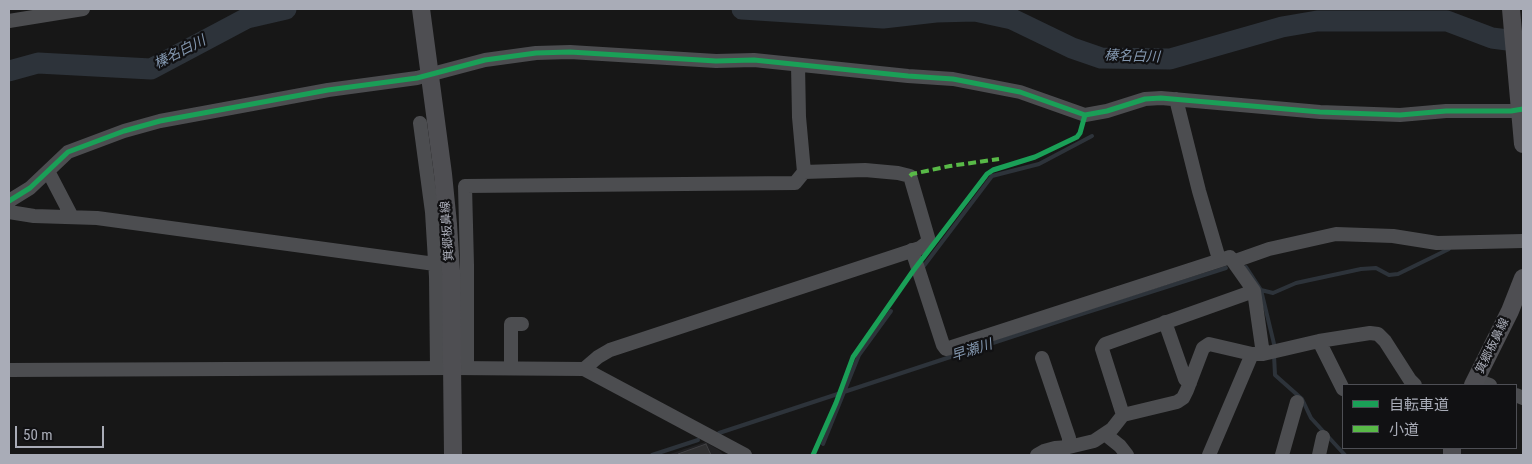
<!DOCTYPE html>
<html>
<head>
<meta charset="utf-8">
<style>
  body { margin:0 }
  #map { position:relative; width:1532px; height:464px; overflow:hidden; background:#171717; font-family:"Roboto Condensed","Noto Sans JP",sans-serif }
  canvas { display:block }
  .frame { position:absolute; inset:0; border:10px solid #a9acb7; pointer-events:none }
  .legend { position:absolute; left:1342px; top:384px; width:175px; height:65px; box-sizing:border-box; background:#111113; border:1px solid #4e4f55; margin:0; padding:6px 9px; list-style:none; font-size:15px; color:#a9acb7 }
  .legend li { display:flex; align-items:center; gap:10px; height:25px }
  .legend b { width:25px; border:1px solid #4e4f55 }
  .scale { position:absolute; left:15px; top:426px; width:89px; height:22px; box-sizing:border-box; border:2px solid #a9acb7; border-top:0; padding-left:6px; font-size:15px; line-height:18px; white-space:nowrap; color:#a9acb7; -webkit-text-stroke:4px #111113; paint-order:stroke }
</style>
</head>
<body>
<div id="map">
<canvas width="1532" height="464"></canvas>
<div class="frame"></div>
<ul class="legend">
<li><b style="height:6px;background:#1a9f57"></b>自転車道</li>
<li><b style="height:6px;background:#58b947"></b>小道</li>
</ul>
<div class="scale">50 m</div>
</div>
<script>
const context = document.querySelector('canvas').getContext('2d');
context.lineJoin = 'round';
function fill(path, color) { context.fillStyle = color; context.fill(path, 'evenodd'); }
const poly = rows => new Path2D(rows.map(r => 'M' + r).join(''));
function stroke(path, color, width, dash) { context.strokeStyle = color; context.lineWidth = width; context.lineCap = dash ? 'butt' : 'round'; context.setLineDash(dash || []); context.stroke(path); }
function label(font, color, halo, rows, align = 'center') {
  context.font = font + ' "Roboto Condensed","Noto Sans JP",sans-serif'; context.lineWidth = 4.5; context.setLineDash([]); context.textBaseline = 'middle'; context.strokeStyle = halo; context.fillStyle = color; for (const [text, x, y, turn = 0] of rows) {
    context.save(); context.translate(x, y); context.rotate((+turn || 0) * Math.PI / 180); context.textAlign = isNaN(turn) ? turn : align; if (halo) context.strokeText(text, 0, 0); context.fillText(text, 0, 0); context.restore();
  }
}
fill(poly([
  [705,442,719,450,724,455,667,455]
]), '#212123');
stroke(poly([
  [923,267,992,176,1039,164,1092,136],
  [1246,267,1261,290,1275,348],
  [1261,290,1273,293,1296,283,1361,269,1376,268,1389,275,1398,274,1449,249],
  [1274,355,1275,375,1302,399,1311,418,1345,455],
  [719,433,1072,317,1226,268],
  [823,444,859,355,891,311],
  [652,455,698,440]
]), '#2d333a', 4);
stroke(poly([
  [742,9,883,18,936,12,975,11,1012,19,1072,48,1101,58,1170,59,1282,27,1317,21,1447,21,1492,38,1523,42],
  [9,71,38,63,151,69,247,18,286,9]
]), '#2d333a', 21);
const building = poly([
  [706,444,711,455,678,455,678,454,706,444]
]);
fill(building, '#303031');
stroke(building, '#404043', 1);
stroke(poly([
  [9,21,83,9],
  [1176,99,1199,191,1219,259],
  [420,123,432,212,436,277,437,368],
  [48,171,72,217],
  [9,201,30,188,68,152,124,131,160,121,328,90,417,78,485,60,536,53,570,52,716,61,754,60,908,76,953,79,1020,92,1085,115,1107,111,1145,99,1161,98,1320,112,1400,115,1446,111,1511,111,1523,109],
  [9,212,34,216,97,218,435,264],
  [912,250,943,345,946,349,1230,257,1254,291,1263,354],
  [1235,261,1269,249,1336,234,1393,236,1437,243,1523,241],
  [1165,322,1185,379,1190,383],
  [1319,341,1343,389],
  [1042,358,1069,438,1069,447],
  [467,368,467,265,465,186,795,183,804,172,799,117,798,65],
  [511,368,511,324,522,324],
  [584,369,598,357,610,350,920,248,929,241,910,176,898,173,865,170,804,172],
  [9,370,453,368,584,369,745,455],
  [1476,380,1490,385],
  [1516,395,1523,398],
  [1123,415,1102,349,1105,344,1254,291],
  [1105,434,1120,446,1127,455],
  [1037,455,1044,451,1055,448,1069,447,1094,441,1112,429,1123,415,1177,402,1183,398,1187,390,1203,348,1209,344,1252,354,1263,354,1319,341,1370,333,1378,334,1385,341,1410,380,1415,385],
  [1209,455,1252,354],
  [1282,455,1297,402],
  [1319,455,1323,437]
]), '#4c4d50', 14);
stroke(poly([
  [421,9,443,174,448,224,451,271,453,455],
  [1511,9,1523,144],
  [1473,385,1510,311,1523,278],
  [1452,448,1452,455]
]), '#4e4e52', 18);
stroke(poly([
  [910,176,912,174,950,166,999,159]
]), '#58b947', 4, [8, 4]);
stroke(poly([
  [9,201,30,188,68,152,124,131,160,121,328,90,417,78,485,60,536,53,570,52,716,61,754,60,908,76,953,79,1020,92,1085,115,1107,111,1145,99,1161,98,1320,112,1400,115,1446,111,1511,111,1523,109],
  [813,455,836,403,853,357,913,271,987,174,993,170,1035,157,1077,137,1080,133,1085,115]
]), '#1a9f57', 5);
label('12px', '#a9acb7', '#111113', [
  ["箕郷板鼻線",448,231,-94],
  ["箕郷板鼻線",1493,346,-64]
]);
label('italic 14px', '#8397af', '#111113', [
  ["榛名白川",180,53,-27],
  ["榛名白川",1132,57,2],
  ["早瀬川",972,351,-18]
]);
</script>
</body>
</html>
